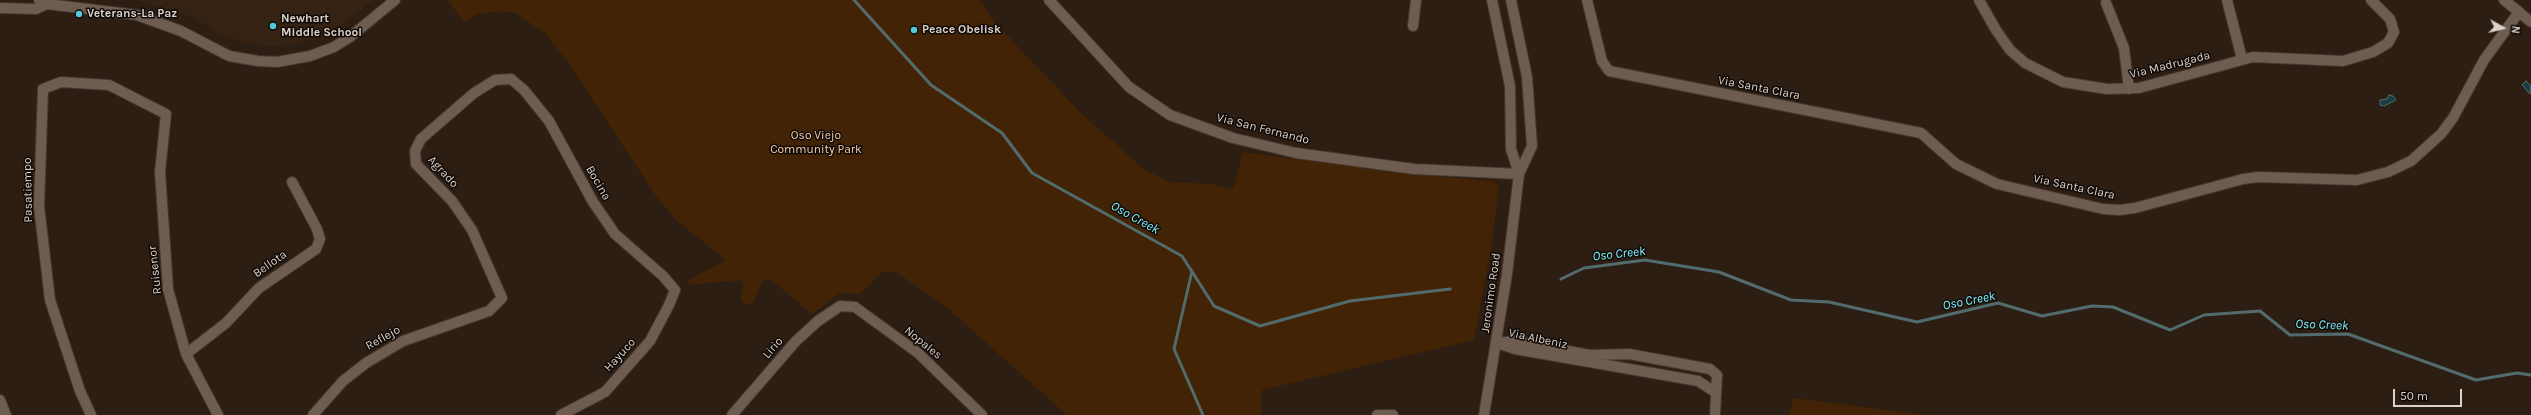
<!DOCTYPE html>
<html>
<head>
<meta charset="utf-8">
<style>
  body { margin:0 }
  #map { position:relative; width:2531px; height:415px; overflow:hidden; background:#2d1e13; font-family:Karla,sans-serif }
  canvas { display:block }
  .north { position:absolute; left:2483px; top:8px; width:40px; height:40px; -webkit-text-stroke:3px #100a06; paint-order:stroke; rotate:98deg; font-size:11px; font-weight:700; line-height:16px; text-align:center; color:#dcd2cb }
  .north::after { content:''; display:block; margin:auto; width:14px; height:18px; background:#dcd2cb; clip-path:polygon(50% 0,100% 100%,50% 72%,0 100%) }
  .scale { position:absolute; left:2393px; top:389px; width:69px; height:18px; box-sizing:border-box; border:2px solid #dcd2cb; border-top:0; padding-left:5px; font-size:12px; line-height:14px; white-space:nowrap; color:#dcd2cb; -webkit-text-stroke:3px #100a06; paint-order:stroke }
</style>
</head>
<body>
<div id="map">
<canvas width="2531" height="415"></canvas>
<div class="north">N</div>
<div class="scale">50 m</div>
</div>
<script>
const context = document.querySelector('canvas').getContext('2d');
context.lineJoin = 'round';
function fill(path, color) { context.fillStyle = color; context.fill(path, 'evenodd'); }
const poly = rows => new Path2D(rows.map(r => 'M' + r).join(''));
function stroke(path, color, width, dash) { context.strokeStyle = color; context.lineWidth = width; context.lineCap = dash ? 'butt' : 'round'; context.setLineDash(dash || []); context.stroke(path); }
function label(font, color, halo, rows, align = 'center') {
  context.font = font + ' Karla,sans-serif'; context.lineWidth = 3; context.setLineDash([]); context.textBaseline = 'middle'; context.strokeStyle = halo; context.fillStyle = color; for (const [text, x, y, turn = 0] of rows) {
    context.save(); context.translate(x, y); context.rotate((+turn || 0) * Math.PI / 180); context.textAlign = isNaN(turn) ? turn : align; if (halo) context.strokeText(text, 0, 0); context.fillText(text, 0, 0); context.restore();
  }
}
fill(poly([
  [136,0,373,0,350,19,326,34,299,44,271,46,244,43,216,32,195,18]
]), '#362212');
fill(poly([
  [448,0,979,0,998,26,1083,115,1145,170,1170,182,1212,184,1233,189,1243,152,1402,173,1494,181,1499,186,1491,249,1474,340,1262,390,1262,415,1067,415,946,307,896,272,882,272,860,294,840,293,812,314,771,280,763,279,754,302,745,305,740,298,744,285,741,280,689,285,688,280,726,260,676,220,656,196,567,61,545,33,515,13,503,11,477,14,464,23],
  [1793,398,1928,415,1789,415]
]), '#422306');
const water = poly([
  [2526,81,2531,86,2530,94,2522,85,2526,81],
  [2389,95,2393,96,2396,100,2384,106,2380,105,2380,100,2387,99,2389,95]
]);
fill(water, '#173f43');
stroke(water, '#526b6c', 1);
stroke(poly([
  [854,0,931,85,1002,133,1032,173,1182,256,1214,306,1260,326,1350,301,1450,289],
  [1192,271,1174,349,1203,415],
  [1561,279,1584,268,1645,260,1719,272,1791,300,1829,302,1917,322,1998,303,2042,316,2092,306,2113,307,2170,330,2204,315,2260,311,2290,335,2348,334,2476,380,2517,373,2531,375]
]), '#526b6c', 3);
const minor = poly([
  [1049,0,1129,87,1170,115,1233,138,1296,153,1414,169,1519,174],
  [1587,0,1602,61,1609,71,1921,133,1956,164,1997,184,2103,209,2119,210,2135,208,2243,179,2259,177,2357,180,2388,172,2411,161,2441,134,2453,118,2484,60,2519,12,2531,22],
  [1979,0,1996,30,2010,50,2025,63,2063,82,2107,89,2139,88,2253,57,2343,61,2373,52,2388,43,2394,32,2390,19,2371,0],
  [2227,0,2242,59],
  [2106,3,2124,48,2129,89],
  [1413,26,1416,0],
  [186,354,226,323,259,288,316,249,320,239,317,229,292,182],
  [91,415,80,391,50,300,39,206,43,89,61,82,109,85,166,114,160,172,168,289,186,354,218,415],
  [313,415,343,381,366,363,403,341,489,311,502,298,472,230,452,201,416,164,415,151,421,139,474,93,495,80,511,79,524,90,549,121,593,202,615,234,663,276,675,290,669,305,650,341,605,392,561,415],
  [732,415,796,341,818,321,840,306,855,307,918,353,982,415],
  [1377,415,1393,415]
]);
const tertiary = poly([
  [39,0,47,4,137,15,181,31,229,56,258,61,277,62,310,56,334,47,350,37,395,0],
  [2504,0,2519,12],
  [0,8,36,9,47,4],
  [1496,343,1516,341,1589,355,1629,354,1710,369,1717,375,1715,415],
  [1500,344,1515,349,1698,381,1715,392]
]);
const secondary = poly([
  [1492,0,1510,86,1511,149,1519,174],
  [0,400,6,415],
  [1484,415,1507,274,1519,174,1532,146,1527,77,1511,0]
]);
stroke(minor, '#453831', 12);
stroke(tertiary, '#453831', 12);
stroke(secondary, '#453831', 12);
stroke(minor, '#6d5c4f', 10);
stroke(tertiary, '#6d5c4f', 10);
stroke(secondary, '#6d5c4f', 10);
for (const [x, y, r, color] of [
  [79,14,4,"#52cbd8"],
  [273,26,4,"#52cbd8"],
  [914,30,4,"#52cbd8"]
]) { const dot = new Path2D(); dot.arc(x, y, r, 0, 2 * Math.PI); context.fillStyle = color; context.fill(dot); stroke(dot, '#100a06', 1.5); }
label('bold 12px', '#dcd2cb', '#100a06', [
  ["Veterans-La Paz",87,14],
  ["Newhart",281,19],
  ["Middle School",281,33],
  ["Peace Obelisk",922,30]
], 'left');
label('12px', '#dcd2cb', '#100a06', [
  ["Via Madrugada",2170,65,-14],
  ["Via Santa Clara",1759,88,11],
  ["Via San Fernando",1263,129,14],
  ["Agrado",443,172,47],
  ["Bocina",598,183,60],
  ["Via Santa Clara",2074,187,12],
  ["Pasatiempo",28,190,-91],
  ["Bellota",270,264,-35],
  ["Ruisenor",155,270,-96],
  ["Jeronimo Road",1491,293,-82],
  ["Reflejo",383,338,-29],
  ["Via Albeniz",1538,339,12],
  ["Nopales",923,343,39],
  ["Lirio",773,348,-49],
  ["Hayuco",620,355,-48]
]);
label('12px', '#f6cdad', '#100a06', [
  ["Oso Viejo",816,136],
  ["Community Park",816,150]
]);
label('italic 13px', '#80f1fd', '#100a06', [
  ["Oso Creek",1135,218,29],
  ["Oso Creek",1619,254,-6],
  ["Oso Creek",1969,301,-11],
  ["Oso Creek",2322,325,2]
]);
</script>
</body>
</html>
